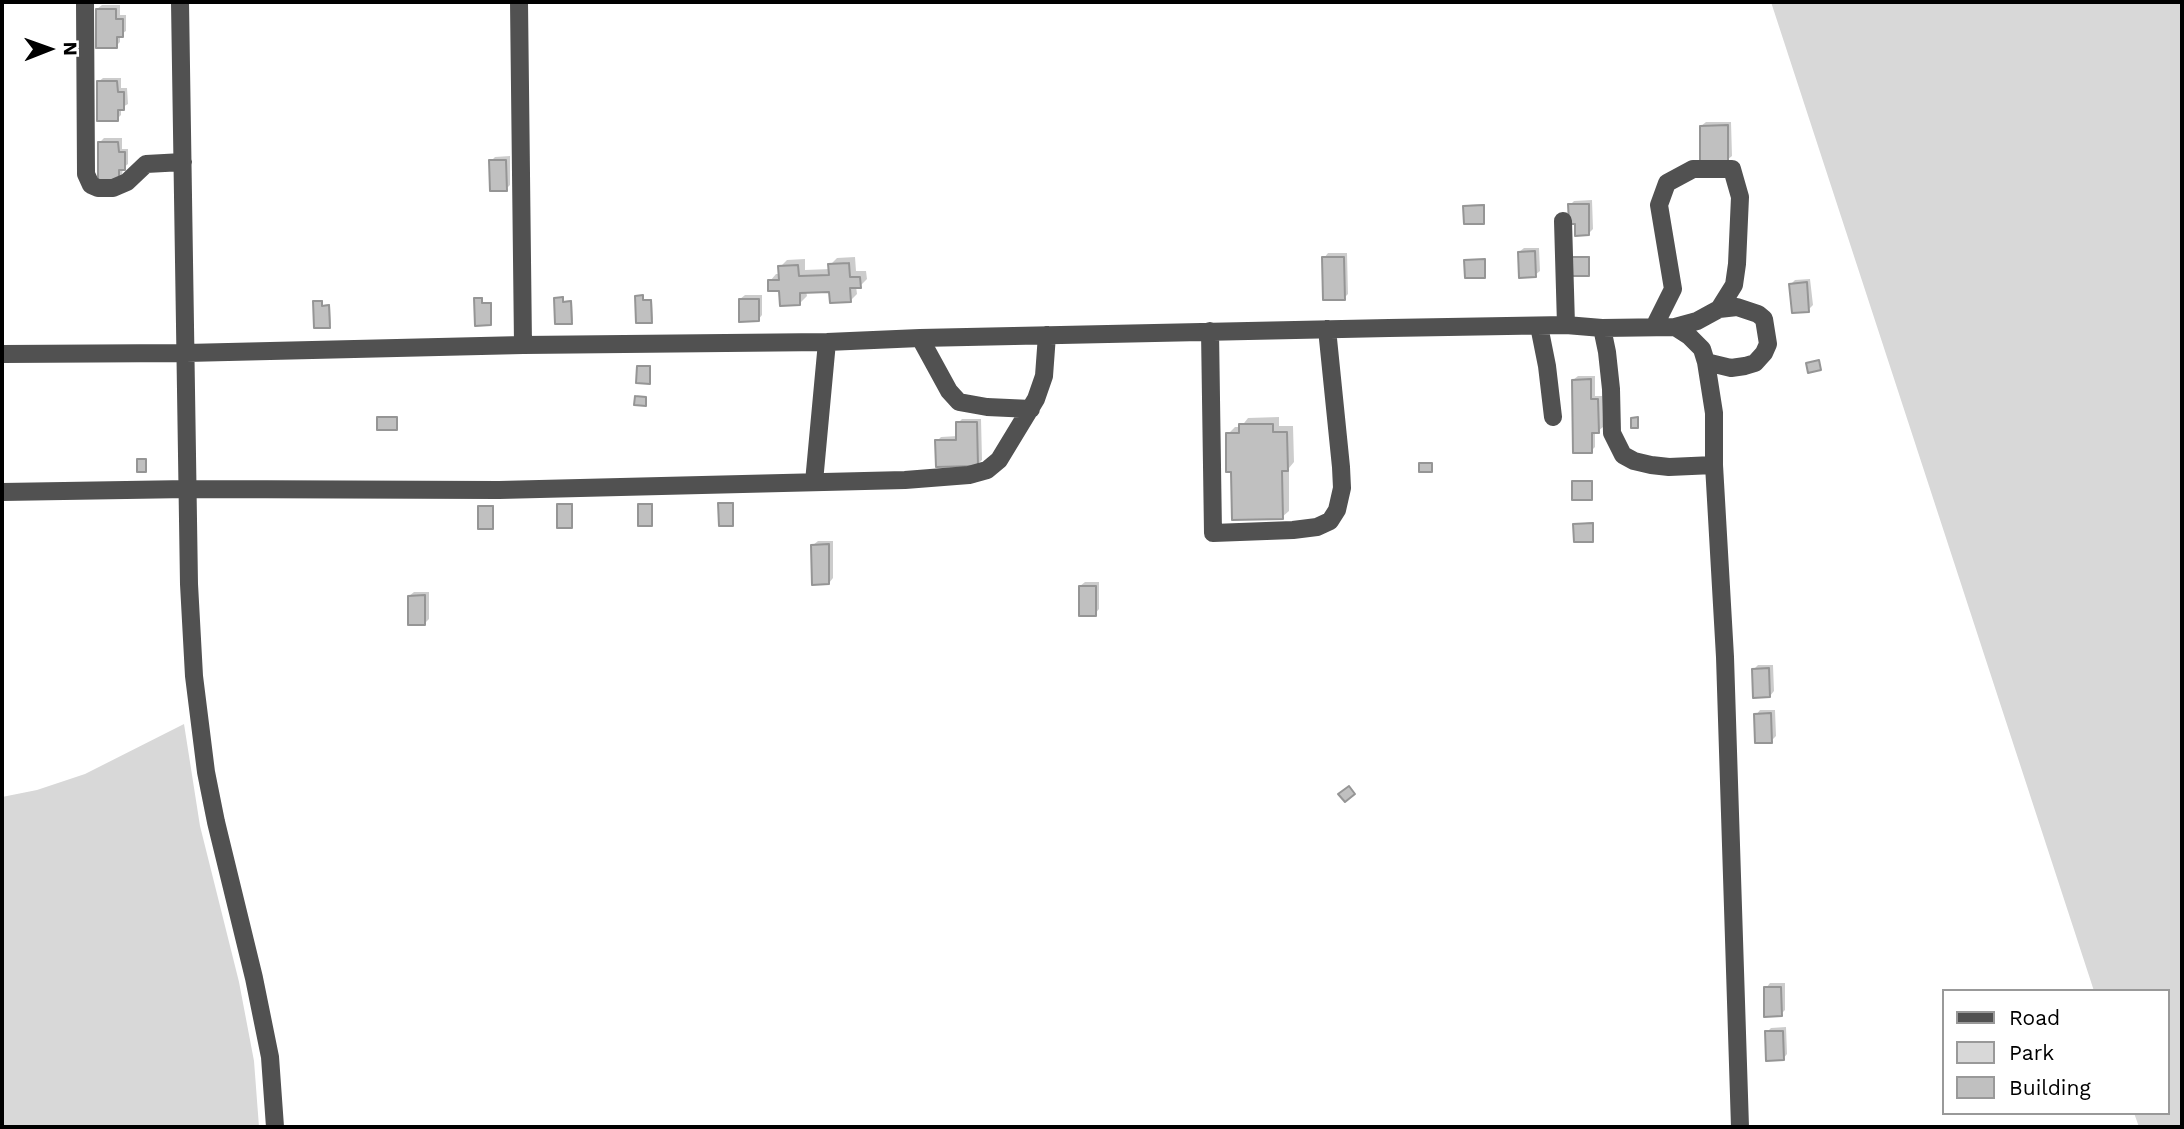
<!DOCTYPE html>
<html>
<head>
<meta charset="utf-8">
<style>
  body { margin:0 }
  #map { position:relative; width:2184px; height:1129px; overflow:hidden; background:#fff; font-family:"Work Sans",sans-serif }
  canvas { display:block }
  .frame { position:absolute; inset:0; border:4px solid #000; pointer-events:none }
  .legend { position:absolute; left:1942px; top:989px; width:228px; height:126px; box-sizing:border-box; background:#fff; border:2px solid #999; margin:0; padding:9px 12px; list-style:none; font-size:21px; color:#000 }
  .legend li { display:flex; align-items:center; gap:14px; height:35px }
  .legend b { width:35px; border:2px solid #999 }
  .north { position:absolute; left:14px; top:14px; width:70px; height:70px; -webkit-text-stroke:5px #fff; paint-order:stroke; rotate:89deg; font-size:19px; font-weight:700; line-height:28px; text-align:center; color:#000 }
  .north::after { content:''; display:block; margin:auto; width:24px; height:32px; background:#000; clip-path:polygon(50% 0,100% 100%,50% 72%,0 100%) }
</style>
</head>
<body>
<div id="map">
<canvas width="2184" height="1129"></canvas>
<div class="frame"></div>
<ul class="legend">
<li><b style="height:9px;background:#515151"></b>Road</li>
<li><b style="height:19px;background:#d8d8d8"></b>Park</li>
<li><b style="height:19px;background:#c0c0c0"></b>Building</li>
</ul>
<div class="north">N</div>
</div>
<script>
const context = document.querySelector('canvas').getContext('2d');
context.lineJoin = 'round';
function fill(path, color) { context.fillStyle = color; context.fill(path, 'evenodd'); }
const poly = rows => new Path2D(rows.map(r => 'M' + r).join(''));
function stroke(path, color, width, dash) { context.strokeStyle = color; context.lineWidth = width; context.lineCap = dash ? 'butt' : 'round'; context.setLineDash(dash || []); context.stroke(path); }
fill(poly([
  [1771,2,2182,2,2182,1127,2139,1127,2134,1113,2168,1113,2168,991,2094,991],
  [184,724,200,826,239,982,254,1061,259,1127,2,1127,2,797,37,790,85,774]
]), '#d8d8d8');
fill(poly([
  [102,5,120,5,120,15,126,15,126,31,120,35,120,42,116,46,97,9],
  [103,78,121,78,121,88,127,88,128,104,121,108,121,115,117,119,98,82],
  [1706,122,1731,122,1732,156,1727,160,1701,126],
  [104,138,122,138,122,149,128,149,128,164,123,168,122,175,118,179,99,143],
  [510,156,510,185,506,189,491,161,495,157],
  [1592,200,1593,229,1588,234,1577,222,1570,205,1574,201],
  [1485,204,1484,222,1465,206,1467,205],
  [1524,248,1539,248,1540,271,1535,275,1519,252],
  [1328,253,1347,253,1348,294,1344,298,1324,258],
  [1590,256,1589,274,1571,275,1573,257],
  [855,257,856,271,866,271,867,279,860,286,856,286,857,294,850,301,831,290,806,291,807,296,800,303,770,281,776,274,780,274,780,267,787,260,805,259,805,270,830,269,830,265,837,258],
  [1468,259,1486,259,1486,275,1484,276,1466,260],
  [1810,279,1813,305,1808,310,1791,284,1795,280],
  [639,295,644,295,644,299,652,299,653,319,651,321,637,296],
  [745,295,762,295,762,315,758,320,740,299],
  [564,296,564,301,572,300,573,321,571,322,556,298],
  [478,297,483,297,483,302,492,302,492,322,490,324,476,299],
  [316,300,323,300,323,305,330,304,331,324,330,326,315,302],
  [640,365,651,365,649,382,638,366],
  [1578,376,1595,376,1595,396,1602,396,1603,427,1598,431,1595,431,1595,447,1591,451,1573,380],
  [1279,417,1279,426,1293,426,1294,462,1289,468,1289,511,1282,517,1233,470,1228,434,1235,427,1241,427,1248,418],
  [962,419,981,419,982,460,977,465,937,441,941,437,958,436,958,423],
  [1576,480,1593,480,1593,496,1592,498,1574,482],
  [722,502,734,502,734,523,732,525,720,503],
  [561,503,573,503,573,524,572,526,559,505],
  [641,503,653,503,653,523,652,524,639,504],
  [481,505,494,505,494,526,492,527,480,506],
  [1594,522,1594,538,1592,540,1575,524],
  [818,541,833,541,833,578,829,583,813,545],
  [1085,582,1099,582,1099,609,1095,614,1080,586],
  [414,592,429,592,429,619,425,623,409,596],
  [1758,665,1773,665,1774,691,1770,696,1754,669],
  [1760,710,1775,710,1776,736,1771,741,1756,715],
  [1770,983,1785,983,1785,1010,1781,1014,1766,988],
  [1786,1027,1787,1054,1783,1059,1767,1032,1771,1028]
]), '#0003');
const building = poly([
  [96,9,116,9,116,19,123,19,123,37,117,37,117,48,96,48,96,9],
  [97,81,117,81,118,92,124,92,124,110,118,110,118,121,97,121,97,81],
  [1728,125,1728,162,1700,162,1700,126,1728,125],
  [98,142,118,142,119,152,125,152,125,170,119,170,119,181,98,181,98,142],
  [489,160,506,160,507,191,490,191,489,160],
  [1568,204,1589,204,1589,235,1575,236,1575,224,1569,224,1568,204],
  [1484,205,1484,224,1464,224,1463,206,1484,205],
  [1535,251,1536,277,1519,278,1518,252,1535,251],
  [1322,257,1344,257,1345,300,1323,300,1322,257],
  [1569,257,1589,257,1589,276,1569,276,1569,257],
  [1485,259,1485,278,1465,278,1464,260,1485,259],
  [849,263,850,277,860,277,861,288,850,288,851,302,830,303,829,292,800,293,800,305,780,306,779,291,768,291,768,280,779,280,778,266,798,265,799,276,829,275,828,264,849,263],
  [1807,282,1809,312,1792,313,1789,284,1807,282],
  [643,295,643,300,651,300,652,323,636,323,635,296,643,295],
  [563,297,563,302,571,301,572,324,555,324,554,298,563,297],
  [474,298,482,298,482,303,491,303,491,325,475,326,474,298],
  [739,299,759,299,759,321,739,322,739,299],
  [313,301,322,301,322,306,329,305,330,328,314,328,313,301],
  [1819,360,1821,370,1808,373,1806,363,1819,360],
  [637,366,650,366,650,384,636,383,637,366],
  [1591,379,1591,399,1598,399,1599,433,1592,433,1592,453,1573,453,1572,380,1591,379],
  [635,396,646,397,646,406,634,405,635,396],
  [377,417,397,417,397,430,377,430,377,417],
  [1638,417,1638,428,1631,428,1631,418,1638,417],
  [956,422,977,422,978,466,936,467,935,440,956,440,956,422],
  [1239,424,1273,424,1273,432,1287,432,1288,471,1282,471,1283,519,1232,520,1231,472,1226,472,1226,433,1239,433,1239,424],
  [137,459,146,459,146,472,137,472,137,459],
  [1419,463,1432,463,1432,472,1419,472,1419,463],
  [1572,481,1592,481,1592,500,1572,500,1572,481],
  [718,503,733,503,733,526,719,526,718,503],
  [557,504,572,504,572,528,557,528,557,504],
  [638,504,652,504,652,526,638,526,638,504],
  [478,506,493,506,493,529,478,529,478,506],
  [1593,523,1593,542,1574,542,1573,524,1593,523],
  [829,544,829,584,812,585,811,545,829,544],
  [1079,586,1096,586,1096,616,1079,616,1079,586],
  [425,595,425,625,408,625,408,596,425,595],
  [1769,668,1770,697,1753,698,1752,669,1769,668],
  [1771,713,1772,743,1755,743,1754,714,1771,713],
  [1349,786,1355,794,1345,802,1338,794,1349,786],
  [1764,987,1781,987,1782,1016,1764,1017,1764,987],
  [1765,1031,1783,1031,1784,1060,1766,1061,1765,1031]
]);
fill(building, '#c0c0c0');
stroke(building, '#959595', 2);
stroke(poly([
  [85,2,86,174,91,185,98,188,113,188,127,182,146,164,183,162],
  [180,2,189,584,194,676,206,772,216,822,254,978,270,1057,275,1127],
  [519,2,523,345],
  [1563,221,1566,325],
  [1539,326,1547,366,1553,417],
  [1675,327,1689,336,1702,349,1706,362,1714,413,1714,465,1725,657,1740,1127],
  [1602,328,1607,352,1611,389,1612,433,1623,455,1634,461,1651,465,1669,467,1714,465],
  [1210,331,1213,533,1293,530,1317,527,1330,521,1337,510,1342,488,1341,467,1327,329],
  [920,338,949,391,959,402,987,407,1031,409],
  [2,354,186,353,523,345,827,342,920,338,1389,328,1566,325,1602,328,1675,327,1697,321,1719,309,1734,285,1737,264,1740,197,1732,169,1693,169,1667,183,1659,205,1673,289,1654,327],
  [1706,362,1731,368,1745,366,1755,363,1764,353,1768,344,1764,319,1758,314,1737,307,1719,309],
  [814,482,827,342],
  [2,492,188,489,499,490,905,480,969,475,987,470,999,460,1036,399,1044,376,1047,335]
]), '#515151', 18);
</script>
</body>
</html>
